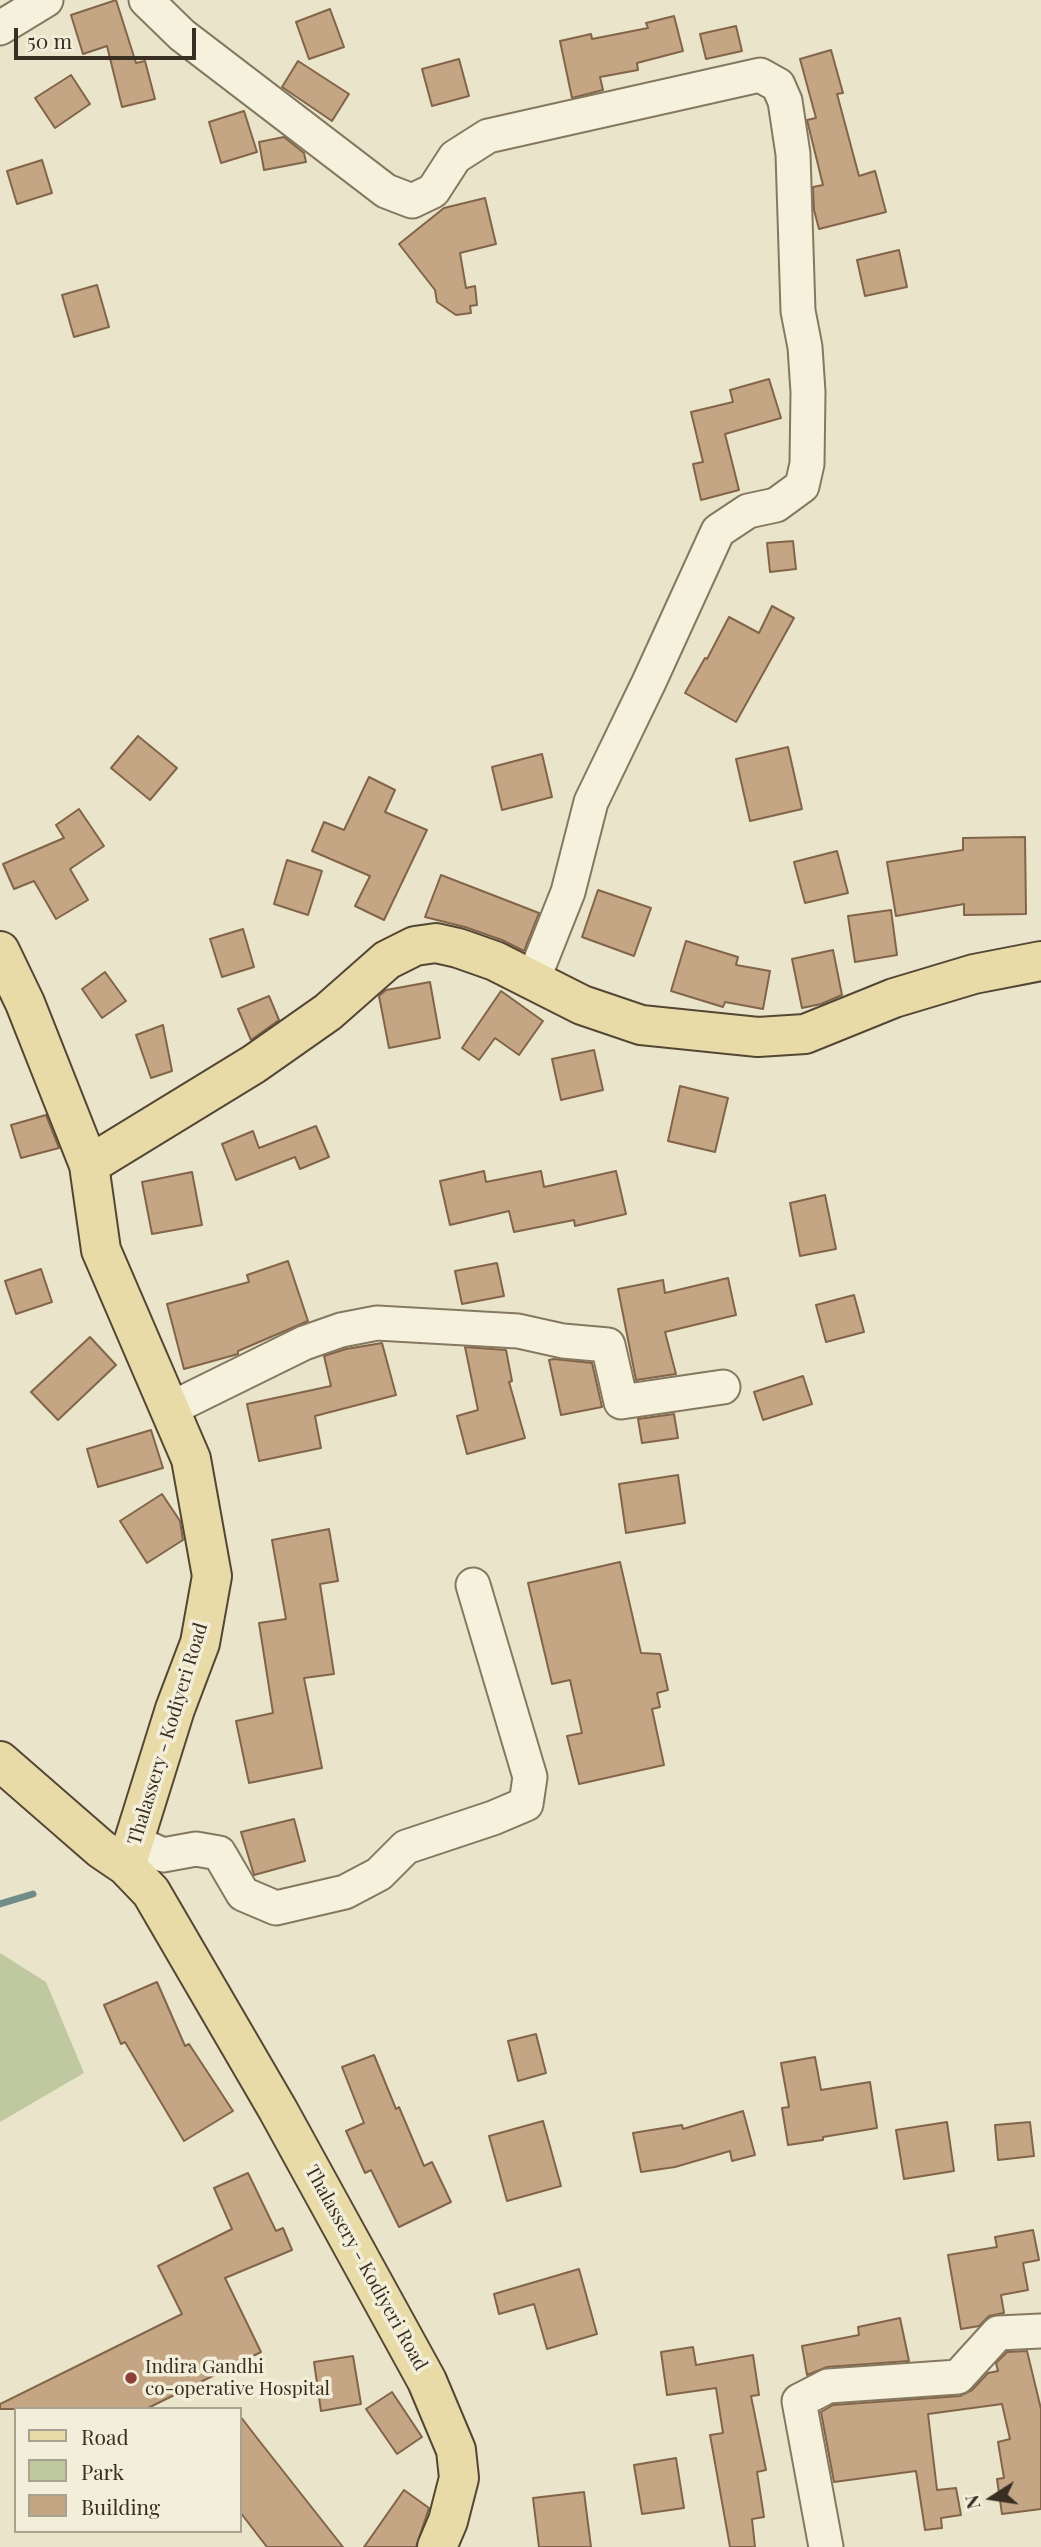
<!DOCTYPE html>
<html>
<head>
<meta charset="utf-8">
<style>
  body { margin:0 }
  #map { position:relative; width:1041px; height:2547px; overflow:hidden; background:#eae4cb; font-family:"Playfair Display",serif }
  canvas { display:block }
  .legend { position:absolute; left:14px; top:2407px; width:228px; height:126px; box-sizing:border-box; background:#f3eed9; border:2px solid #a8a290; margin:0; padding:9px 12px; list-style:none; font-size:21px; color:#382f22 }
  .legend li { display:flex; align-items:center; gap:14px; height:35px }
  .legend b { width:35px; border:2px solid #a8a290 }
  .north { position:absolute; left:957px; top:2463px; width:70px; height:70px; -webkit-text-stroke:5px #f3eed9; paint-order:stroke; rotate:258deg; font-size:19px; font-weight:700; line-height:28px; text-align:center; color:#382f22 }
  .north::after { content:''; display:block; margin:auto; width:24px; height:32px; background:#382f22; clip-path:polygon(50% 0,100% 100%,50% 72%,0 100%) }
  .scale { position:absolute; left:14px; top:28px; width:182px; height:32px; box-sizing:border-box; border:4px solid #382f22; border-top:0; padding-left:9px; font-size:21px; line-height:24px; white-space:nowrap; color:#382f22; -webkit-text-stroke:5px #f3eed9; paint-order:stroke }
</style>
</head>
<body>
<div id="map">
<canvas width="1041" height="2547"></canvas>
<ul class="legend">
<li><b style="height:9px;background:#e9dba7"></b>Road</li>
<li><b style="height:19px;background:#bfc89f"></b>Park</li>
<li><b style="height:19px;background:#c4a685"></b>Building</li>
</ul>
<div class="north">N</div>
<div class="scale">50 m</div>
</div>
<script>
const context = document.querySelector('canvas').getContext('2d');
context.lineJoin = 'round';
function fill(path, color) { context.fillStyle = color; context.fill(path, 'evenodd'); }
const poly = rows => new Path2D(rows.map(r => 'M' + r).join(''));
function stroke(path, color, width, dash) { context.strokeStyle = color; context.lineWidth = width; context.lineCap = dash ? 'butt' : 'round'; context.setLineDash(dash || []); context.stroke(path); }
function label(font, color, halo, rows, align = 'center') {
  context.font = font + ' "Playfair Display",serif'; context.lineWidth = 7; context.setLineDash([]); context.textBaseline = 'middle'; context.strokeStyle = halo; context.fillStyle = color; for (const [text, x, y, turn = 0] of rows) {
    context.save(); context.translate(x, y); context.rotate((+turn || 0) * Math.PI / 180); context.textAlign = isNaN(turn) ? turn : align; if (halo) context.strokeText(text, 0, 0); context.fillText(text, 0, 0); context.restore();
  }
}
fill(poly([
  [0,1953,46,1982,84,2073,0,2122]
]), '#bfc89f');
stroke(poly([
  [0,1904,33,1894]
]), '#728d89', 7);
const building = poly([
  [116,0,136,63,145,61,155,99,122,107,107,46,83,54,71,15,116,0],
  [330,9,344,47,309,59,296,22,330,9],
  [674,16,683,51,637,63,638,70,600,77,603,90,572,98,560,41,591,34,592,39,648,28,646,23,674,16],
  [736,26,742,51,706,59,700,34,736,26],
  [831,50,843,93,837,94,859,176,875,171,886,212,819,229,814,210,813,187,823,185,807,120,816,118,800,59,831,50],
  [459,59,469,96,432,106,422,69,459,59],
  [298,61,349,94,332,121,282,87,298,61],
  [71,75,90,104,55,128,35,98,71,75],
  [244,111,257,152,221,163,209,122,244,111],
  [284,137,304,153,306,162,264,170,259,142,284,137],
  [42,160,52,193,17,204,7,171,42,160],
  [485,198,496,244,460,253,466,288,475,286,477,305,470,306,471,313,456,315,437,302,435,290,399,244,444,208,485,198],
  [899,250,907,287,865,296,857,260,899,250],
  [97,285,109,327,74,337,62,295,97,285],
  [769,379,781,418,725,434,739,490,701,500,693,464,703,462,691,412,733,402,730,390,769,379],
  [793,541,796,569,770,572,767,543,793,541],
  [772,606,794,618,736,722,685,693,705,658,707,659,729,617,759,633,772,606],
  [138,736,177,768,150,800,111,768,138,736],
  [788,747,802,809,750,821,736,759,788,747],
  [542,754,552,797,502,810,492,767,542,754],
  [369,777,395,790,385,812,427,830,384,920,355,906,370,876,312,851,324,822,344,830,369,777],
  [79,809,104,846,70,869,88,900,56,919,34,881,14,889,3,864,64,838,56,825,79,809],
  [1025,837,1026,914,964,915,964,904,896,916,887,862,963,850,963,838,1025,837],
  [837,851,848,893,805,903,794,862,837,851],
  [287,860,322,871,308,915,274,904,287,860],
  [441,875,539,913,524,951,502,940,465,927,425,917,441,875],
  [598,890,651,908,634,956,582,937,598,890],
  [891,910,897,955,855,962,848,916,891,910],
  [243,929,254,967,222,977,210,939,243,929],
  [686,941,738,957,736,965,770,971,763,1009,725,1002,723,1007,671,991,686,941],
  [833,950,842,995,821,1004,802,1008,792,959,833,950],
  [105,972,126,1001,102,1018,82,989,105,972],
  [430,982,440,1038,389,1048,379,996,386,990,430,982],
  [501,991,543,1021,519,1055,495,1038,479,1060,462,1048,501,991],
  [269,996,279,1020,251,1040,238,1009,269,996],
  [163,1025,172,1071,151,1078,136,1035,163,1025],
  [594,1050,603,1090,561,1100,552,1059,594,1050],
  [680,1086,728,1098,715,1152,668,1141,680,1086],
  [46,1115,59,1148,21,1158,11,1125,46,1115],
  [316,1126,329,1157,300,1169,295,1157,236,1180,222,1144,253,1131,259,1148,316,1126],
  [484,1171,486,1182,541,1171,544,1187,616,1171,626,1214,575,1226,574,1220,514,1232,509,1211,450,1225,440,1181,484,1171],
  [192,1172,202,1225,152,1234,142,1182,192,1172],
  [825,1195,836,1249,800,1256,790,1203,825,1195],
  [288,1261,308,1321,238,1351,238,1354,184,1369,167,1304,249,1282,247,1275,288,1261],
  [497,1263,504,1296,462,1304,455,1271,497,1263],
  [41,1269,52,1302,16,1314,5,1281,41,1269],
  [728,1278,736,1315,665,1332,676,1374,636,1380,618,1289,663,1280,665,1293,728,1278],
  [854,1295,864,1332,826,1342,816,1305,854,1295],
  [90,1337,116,1365,58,1420,31,1392,90,1337],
  [382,1343,396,1395,315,1416,321,1448,259,1461,247,1404,331,1386,324,1356,346,1349,382,1343],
  [465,1347,506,1350,512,1381,509,1382,525,1438,467,1454,457,1416,478,1410,465,1347],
  [554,1359,592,1363,602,1407,561,1415,549,1360,554,1359],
  [803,1376,812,1404,763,1420,754,1392,803,1376],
  [674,1414,678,1438,642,1443,638,1419,674,1414],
  [151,1430,163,1468,98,1487,87,1449,151,1430],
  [678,1475,685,1523,626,1533,619,1484,678,1475],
  [162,1494,180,1521,183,1540,147,1563,120,1521,162,1494],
  [329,1529,338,1581,320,1584,334,1674,304,1678,322,1768,249,1783,236,1721,273,1713,259,1623,286,1619,272,1540,329,1529],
  [620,1562,641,1653,660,1654,668,1690,657,1693,660,1707,652,1709,664,1765,579,1784,567,1736,582,1733,570,1680,552,1684,528,1583,620,1562],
  [294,1819,305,1861,254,1875,241,1832,294,1819],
  [157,1982,185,2046,189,2044,233,2111,184,2141,125,2042,121,2044,104,2005,157,1982],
  [536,2034,546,2073,518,2081,508,2041,536,2034],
  [374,2055,396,2109,399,2107,424,2166,432,2162,451,2202,399,2227,371,2170,365,2173,346,2131,364,2123,342,2067,374,2055],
  [815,2057,821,2090,870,2082,877,2128,823,2137,823,2140,788,2145,782,2108,789,2107,781,2063,815,2057],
  [743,2111,755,2155,732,2161,730,2151,675,2167,641,2172,633,2133,682,2125,683,2129,743,2111],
  [543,2121,561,2186,507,2201,489,2136,543,2121],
  [947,2122,954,2171,904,2179,896,2130,947,2122],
  [1030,2122,1034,2156,998,2160,995,2125,1030,2122],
  [248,2173,276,2231,283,2228,292,2250,225,2278,261,2352,146,2409,0,2409,0,2404,182,2314,158,2266,232,2229,214,2188,248,2173],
  [1033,2230,1039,2260,1023,2263,1028,2290,1001,2295,1004,2313,989,2316,979,2326,961,2329,948,2255,997,2247,995,2237,1033,2230],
  [579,2269,597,2334,547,2349,534,2304,499,2314,494,2294,579,2269],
  [900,2318,909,2361,827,2367,807,2375,802,2346,859,2335,858,2327,900,2318],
  [693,2347,696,2365,753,2355,759,2395,751,2396,766,2470,757,2472,764,2517,752,2519,755,2547,730,2547,710,2435,723,2433,716,2388,667,2395,661,2352,693,2347],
  [1027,2351,1041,2409,1041,2509,1002,2514,997,2479,1004,2478,998,2442,1010,2439,1002,2404,928,2414,937,2490,956,2488,961,2515,941,2518,942,2528,925,2530,916,2471,834,2482,821,2412,833,2405,960,2396,972,2390,988,2373,998,2371,996,2363,1007,2352,1027,2351],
  [353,2356,361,2404,321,2411,314,2362,353,2356],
  [392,2392,422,2437,397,2454,366,2409,392,2392],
  [240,2416,257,2438,343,2547,267,2547,240,2512,240,2416],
  [676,2458,684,2508,642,2514,634,2465,676,2458],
  [404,2490,429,2508,416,2547,364,2547,404,2490],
  [584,2492,591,2547,539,2547,533,2498,584,2492]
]);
fill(building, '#c4a685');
stroke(building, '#826549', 2);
const minor = poly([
  [146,0,182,35,386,191,412,201,433,191,455,157,488,136,760,75,778,85,785,101,793,154,798,311,805,347,808,392,807,464,802,486,776,505,748,511,718,531,649,682,591,802,568,892,533,980],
  [0,28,46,0],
  [170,1409,304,1343,341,1330,377,1323,518,1331,563,1341,608,1345,621,1402,723,1387],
  [134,1842,163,1855,196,1849,219,1853,243,1894,276,1908,345,1892,379,1874,406,1847,493,1818,526,1804,530,1777,473,1585],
  [826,2547,799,2401,828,2386,958,2377,998,2333,1041,2331]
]);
const major = poly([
  [0,951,25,1003,89,1165,101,1250,191,1459,212,1576,200,1643,175,1709,126,1866],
  [89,1165,254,1064,328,1012,387,960,415,946,436,943,458,948,495,961,582,1005,641,1025,758,1037,805,1034,894,998,974,974,1041,961],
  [0,1761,101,1849,126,1866,151,1892,278,2110,427,2381,456,2450,459,2478,448,2521,437,2547]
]);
stroke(minor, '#857861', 37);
stroke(major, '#544634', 42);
stroke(minor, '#f6f1dd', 33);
stroke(major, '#e9dba7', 38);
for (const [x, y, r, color] of [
  [131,2378,7,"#8e3f37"]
]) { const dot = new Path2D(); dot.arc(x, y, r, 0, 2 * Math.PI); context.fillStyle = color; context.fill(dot); stroke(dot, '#f3eed9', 2.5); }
label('19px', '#382f22', '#f3eed9', [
  ["Thalassery - Kodiyeri Road",168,1734,-73],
  ["Thalassery - Kodiyeri Road",366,2268,61]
]);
label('19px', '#382f22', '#f3eed9', [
  ["Indira Gandhi",145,2367],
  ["co-operative Hospital",145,2389]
], 'left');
</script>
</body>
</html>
